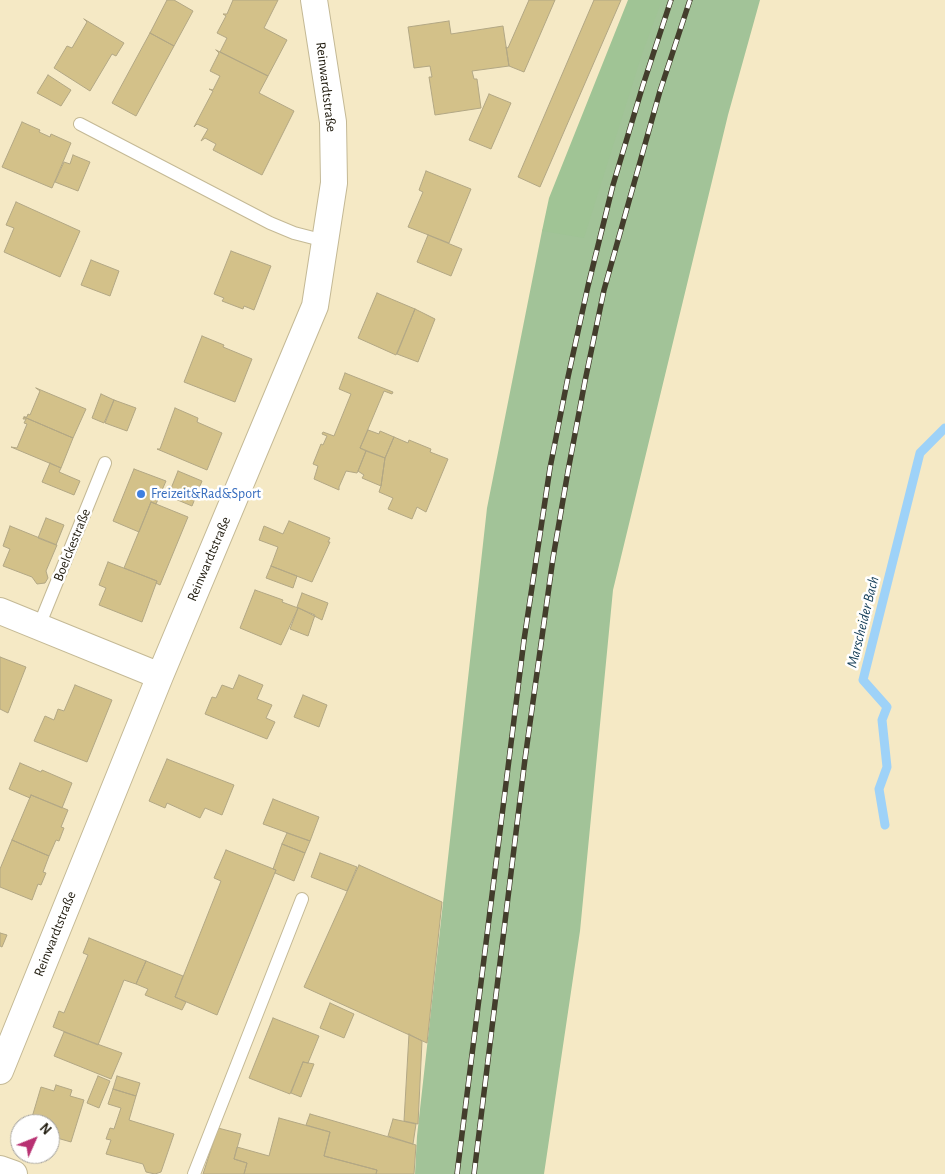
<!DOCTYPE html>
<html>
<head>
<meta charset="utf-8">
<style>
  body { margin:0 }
  #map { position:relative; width:945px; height:1174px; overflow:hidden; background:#f5e9c5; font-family:"Alegreya Sans",sans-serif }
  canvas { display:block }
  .north { position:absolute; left:10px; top:1114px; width:50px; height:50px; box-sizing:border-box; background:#fff; border:1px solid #a5a39e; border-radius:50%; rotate:46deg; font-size:14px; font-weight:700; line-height:20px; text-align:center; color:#1e190c }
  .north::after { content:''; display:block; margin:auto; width:18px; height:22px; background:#b83172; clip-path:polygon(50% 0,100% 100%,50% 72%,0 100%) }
</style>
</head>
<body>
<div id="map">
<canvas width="945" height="1174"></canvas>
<div class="north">N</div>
</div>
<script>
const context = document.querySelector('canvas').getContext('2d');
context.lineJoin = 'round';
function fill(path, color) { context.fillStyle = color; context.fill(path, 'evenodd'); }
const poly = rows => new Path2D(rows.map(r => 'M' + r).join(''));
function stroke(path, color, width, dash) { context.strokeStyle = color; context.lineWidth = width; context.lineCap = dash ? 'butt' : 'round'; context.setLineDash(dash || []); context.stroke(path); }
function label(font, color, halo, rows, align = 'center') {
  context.font = font + ' "Alegreya Sans",sans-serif'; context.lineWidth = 5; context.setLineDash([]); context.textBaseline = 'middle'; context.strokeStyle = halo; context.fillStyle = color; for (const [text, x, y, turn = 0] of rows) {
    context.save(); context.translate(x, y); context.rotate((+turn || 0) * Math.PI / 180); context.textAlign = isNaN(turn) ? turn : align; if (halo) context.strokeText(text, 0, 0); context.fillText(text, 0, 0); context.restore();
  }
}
fill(poly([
  [651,0,760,0,728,115,613,590,580,931,544,1174,415,1174,417,1136,487,508,542,231]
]), '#a2c398');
fill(poly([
  [628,0,662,0,642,54,584,238,542,231,549,198]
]), '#a0c495');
stroke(poly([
  [885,825,879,789,887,767,882,720,887,707,863,680,920,453,945,428]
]), '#9ed2f8', 9);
const building = poly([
  [167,0,174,0,193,11,174,46,150,33,167,0],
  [233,0,278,0,264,28,287,40,268,76,220,52,227,38,217,33,226,16,223,14,227,14,233,0],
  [529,0,555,0,524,72,509,66,506,47,508,48,529,0],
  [594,0,621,0,540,187,518,177,594,0],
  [84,19,124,43,116,56,112,54,90,91,54,68,67,46,72,48,87,22,84,19],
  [449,21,451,34,503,26,509,66,472,71,474,79,477,79,481,108,435,115,429,77,432,77,430,66,414,68,408,27,449,21],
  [150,33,174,46,136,116,112,103,150,33],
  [216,50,268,76,259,93,294,111,262,175,213,150,216,144,205,138,201,141,208,129,197,124,194,127,213,91,209,89,213,90,220,76,210,71,219,53,216,50],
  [48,75,71,90,61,106,37,93,48,75],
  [489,94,511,103,491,149,469,140,489,94],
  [22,122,40,130,39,132,50,137,51,134,71,143,52,188,2,167,22,122],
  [73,155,90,162,78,191,55,182,64,162,70,164,73,155],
  [426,171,471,189,449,243,408,227,423,192,419,190,426,171],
  [16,202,80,231,60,277,4,252,14,228,6,225,16,202],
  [428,235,462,249,451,276,417,262,428,235],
  [231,251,271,266,254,310,244,306,243,309,222,301,224,298,214,294,231,251],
  [91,260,119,271,110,296,81,285,91,260],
  [377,293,415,309,396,355,358,338,377,293],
  [415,309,435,319,418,362,397,354,415,309],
  [202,336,224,345,223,347,252,359,235,402,184,382,202,336],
  [345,373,393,392,392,394,384,391,360,448,366,451,358,471,357,473,346,471,339,487,339,490,314,479,318,466,313,464,321,444,323,445,327,436,322,434,323,432,334,436,351,394,339,389,345,373],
  [36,388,86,409,73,438,24,417,27,417,28,414,30,415,40,391,36,388],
  [101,394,114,400,104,423,92,418,101,394],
  [114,400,136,408,127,431,105,423,114,400],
  [175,408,198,418,197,422,222,433,207,470,157,449,160,449,175,408],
  [24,417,73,438,61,468,11,447,17,448,27,424,24,423,26,419,23,419,24,417],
  [368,430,379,434,380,431,394,437,385,458,360,448,368,430],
  [394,437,408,443,409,440,431,449,430,452,448,459,426,512,417,507,412,519,388,509,393,498,379,492,381,486,385,458,394,437],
  [366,451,385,458,381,486,362,478,364,475,358,471,366,451],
  [50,463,61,468,59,472,80,481,74,495,42,482,50,463],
  [134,469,166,481,156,504,151,502,139,532,113,521,134,469],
  [178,471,202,481,192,506,168,496,178,471],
  [151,502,188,517,160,585,156,583,157,581,124,568,151,502],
  [46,518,64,525,56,545,38,538,46,518],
  [289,521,330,538,328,542,330,542,312,582,271,566,278,547,259,540,264,526,283,534,289,521],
  [10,526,57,545,46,571,48,578,45,583,37,584,32,577,3,566,10,549,3,546,10,526],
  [108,562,157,581,142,622,99,605,106,588,99,585,108,562],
  [271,566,297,576,293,588,266,578,271,566],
  [255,590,283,600,282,602,298,608,281,645,240,628,255,590],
  [302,593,328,603,322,620,297,607,302,593],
  [298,608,315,615,308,636,290,629,298,608],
  [0,657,26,667,8,713,0,709,0,657],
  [239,675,263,685,257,699,272,705,266,718,275,722,267,739,205,714,212,697,216,698,222,685,233,689,239,675],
  [75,685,112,700,87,762,34,741,45,716,54,720,58,709,64,711,75,685],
  [303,695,327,705,319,727,294,717,303,695],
  [167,759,234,785,222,815,205,808,200,818,167,803,165,808,149,801,167,759],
  [20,763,41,772,42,770,72,783,62,808,31,795,30,798,9,789,20,763],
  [31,795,68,810,61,827,64,828,59,841,56,840,49,856,12,840,31,795],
  [273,799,319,817,310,841,263,824,273,799],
  [287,833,310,841,305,853,282,844,287,833],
  [12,840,49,856,43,872,46,873,41,885,38,884,32,900,0,887,0,869,12,840],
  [282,844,305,853,294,881,275,873,276,870,273,869,282,844],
  [226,850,276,870,217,1015,175,997,221,881,214,878,226,850],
  [320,853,357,867,347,891,311,877,320,853],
  [359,865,442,902,427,1043,304,987,359,865],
  [0,933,7,935,2,947,0,946,0,933],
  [89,938,146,961,136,984,124,980,98,1045,53,1027,59,1011,64,1013,88,955,83,953,89,938],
  [146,961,183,976,175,997,186,1002,182,1010,145,995,148,989,136,984,146,961],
  [330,1003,354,1014,344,1038,320,1028,330,1003],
  [273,1018,319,1036,308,1063,303,1062,290,1094,249,1078,273,1018],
  [64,1032,122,1053,111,1079,54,1056,64,1032],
  [409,1034,422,1041,418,1124,404,1121,409,1034],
  [303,1062,314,1064,301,1097,291,1093,303,1062],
  [98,1076,110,1081,99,1108,87,1103,98,1076],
  [117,1076,140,1083,136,1096,113,1089,117,1076],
  [56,1085,72,1090,70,1096,84,1100,71,1142,50,1136,50,1124,30,1124,41,1087,54,1091,56,1085],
  [113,1089,136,1096,129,1120,174,1134,161,1172,155,1174,146,1172,143,1164,106,1154,111,1140,106,1139,110,1128,114,1129,121,1108,108,1104,113,1089],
  [310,1114,416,1145,414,1174,376,1174,377,1170,324,1156,330,1132,306,1125,310,1114],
  [279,1118,330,1132,324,1156,377,1170,376,1174,244,1174,247,1163,234,1159,237,1147,269,1156,279,1118],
  [393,1119,416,1124,413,1144,388,1136,393,1119],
  [218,1128,241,1134,234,1159,247,1163,244,1174,203,1174,218,1128]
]);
fill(building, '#d3c189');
stroke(building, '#b2a784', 1);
const lane = poly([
  [80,124,270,223,294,233,325,241],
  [39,626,105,463],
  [194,1174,302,899]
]);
const street = poly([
  [0,611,160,676],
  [0,1071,160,676,315,306,334,183,333,122,314,0],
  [0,1169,14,1174]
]);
stroke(lane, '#c4b995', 14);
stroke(street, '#c4b995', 28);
stroke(lane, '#fff', 12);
stroke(street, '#fff', 26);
const rail = poly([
  [457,1174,524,640,550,468,568,377,588,286,613,185,643,85,671,0],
  [474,1174,525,759,553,558,568,471,585,381,604,290,660,91,690,0]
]);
stroke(rail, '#433d2c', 5.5);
stroke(rail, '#fff', 4, [11]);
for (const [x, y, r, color] of [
  [141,494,5,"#3f7fe0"]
]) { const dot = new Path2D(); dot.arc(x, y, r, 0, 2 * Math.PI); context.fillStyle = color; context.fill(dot); stroke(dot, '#fff', 2); }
label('14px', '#1e190c', '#fff', [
  ["Reinwardtstraße",326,87,83],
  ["Boelckestraße",72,545,-68],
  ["Reinwardtstraße",209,559,-67],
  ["Reinwardtstraße",55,934,-68]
]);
label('14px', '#366cbe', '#fff', [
  ["Freizeit&Rad&Sport",151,494]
], 'left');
label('italic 15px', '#17405a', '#fff', [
  ["Marscheider Bach",863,622,-76]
]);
</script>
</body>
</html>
